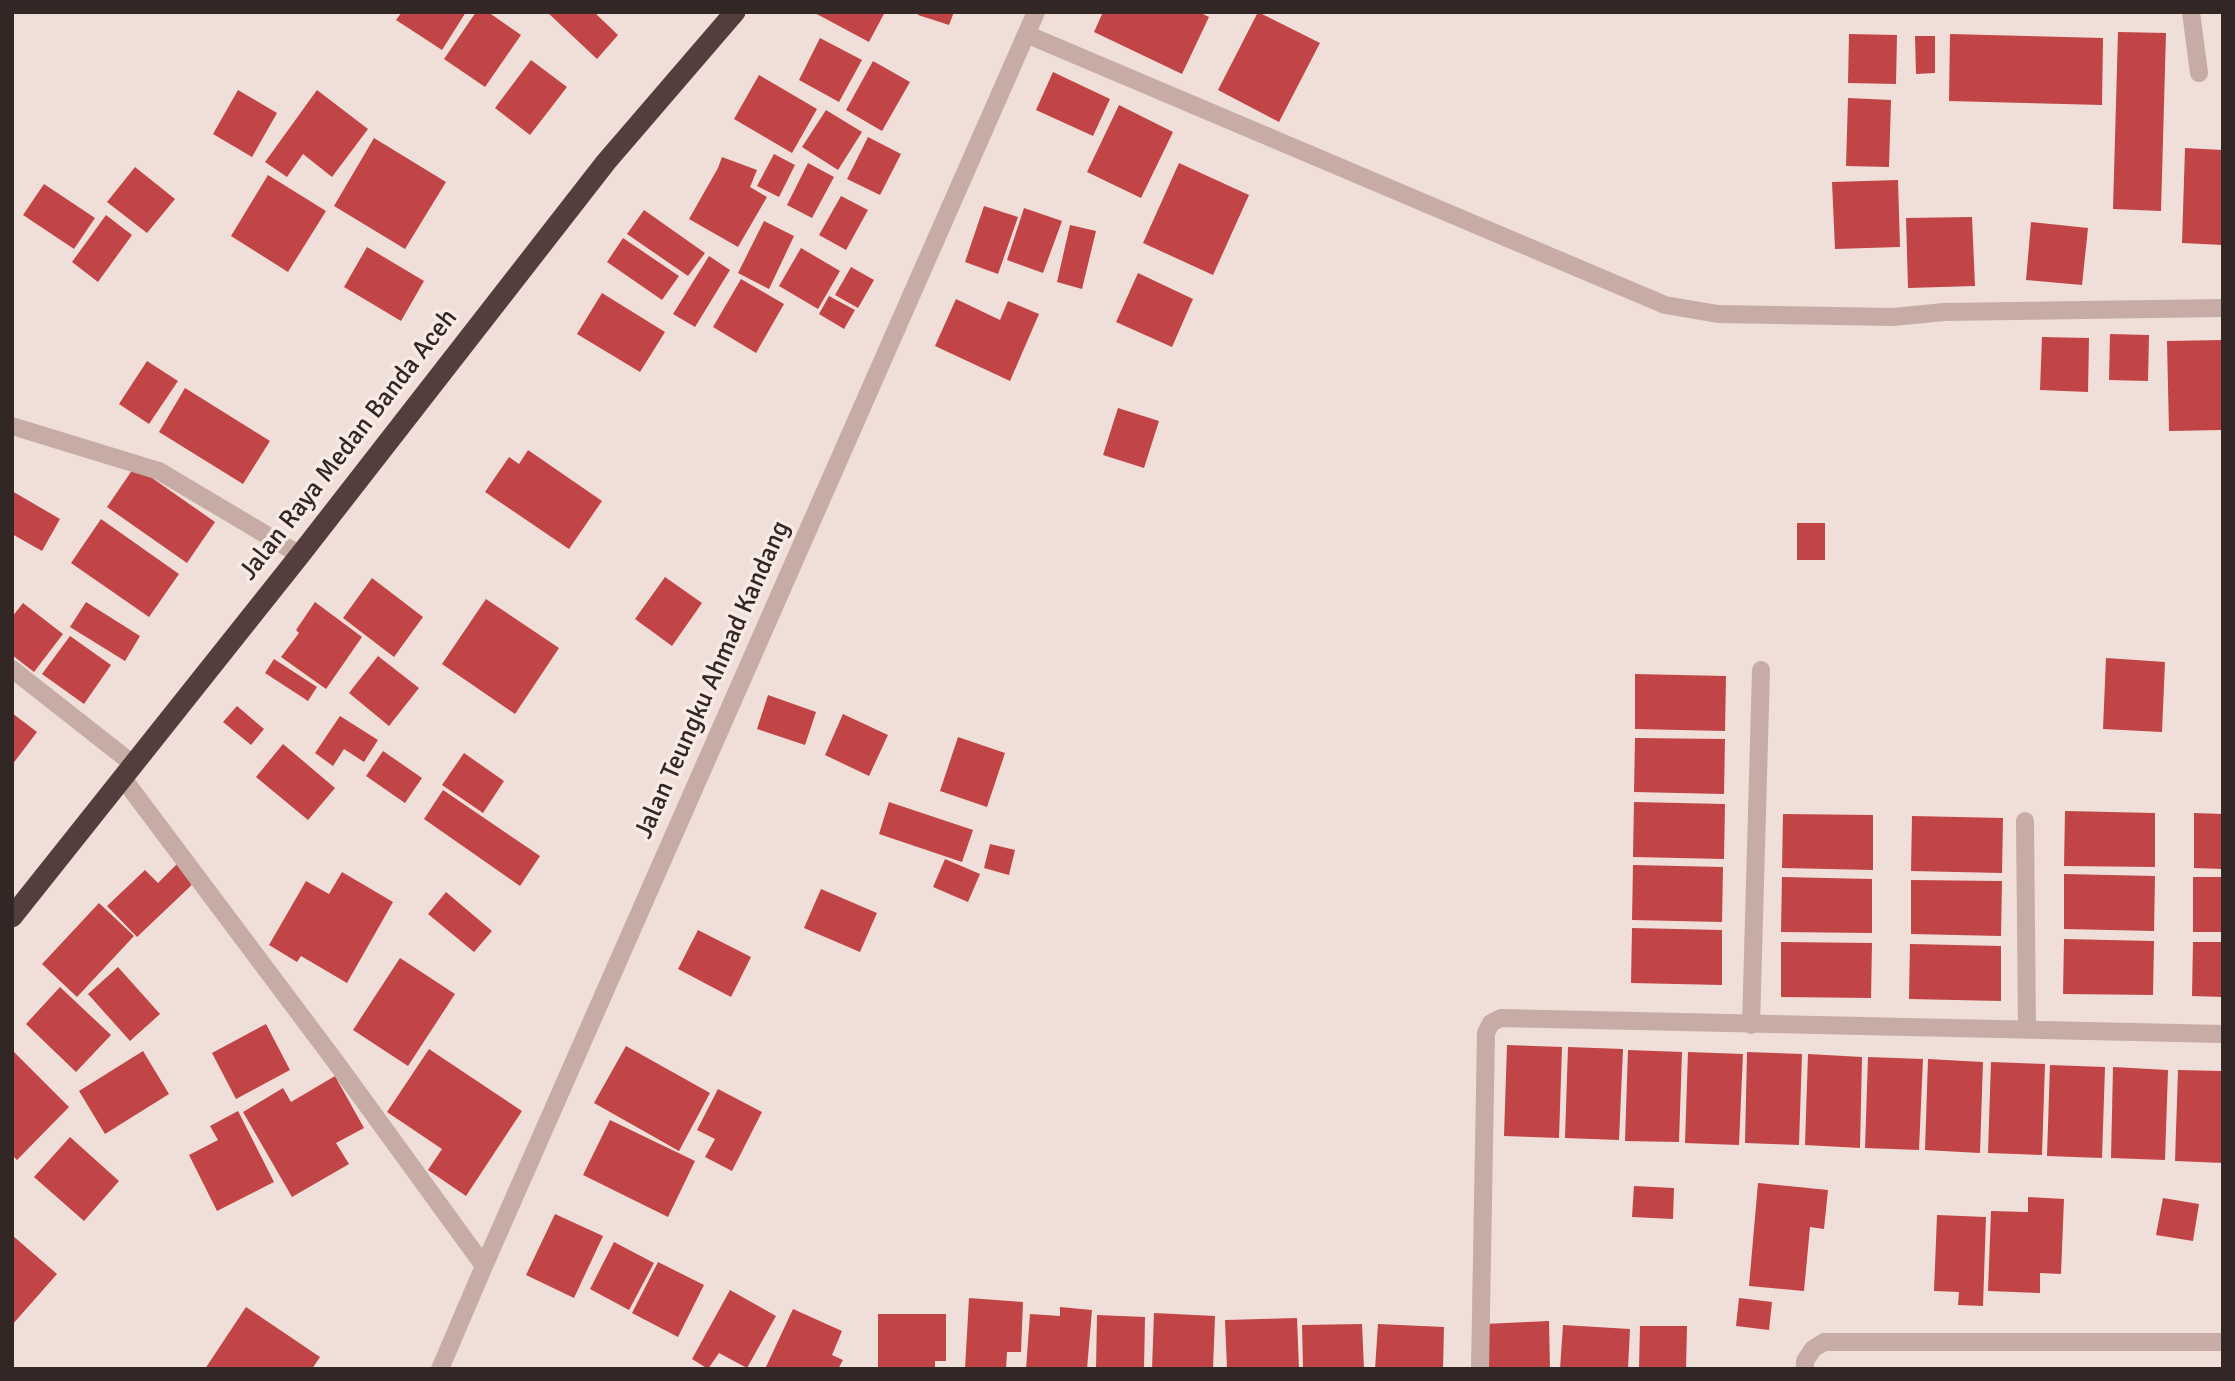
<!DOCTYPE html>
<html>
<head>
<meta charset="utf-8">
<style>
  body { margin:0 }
  #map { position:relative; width:2235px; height:1381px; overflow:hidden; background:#f0dfd8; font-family:Signika,sans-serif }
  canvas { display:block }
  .frame { position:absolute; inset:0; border:14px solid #332726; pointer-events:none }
</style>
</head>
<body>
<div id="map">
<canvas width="2235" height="1381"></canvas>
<div class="frame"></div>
</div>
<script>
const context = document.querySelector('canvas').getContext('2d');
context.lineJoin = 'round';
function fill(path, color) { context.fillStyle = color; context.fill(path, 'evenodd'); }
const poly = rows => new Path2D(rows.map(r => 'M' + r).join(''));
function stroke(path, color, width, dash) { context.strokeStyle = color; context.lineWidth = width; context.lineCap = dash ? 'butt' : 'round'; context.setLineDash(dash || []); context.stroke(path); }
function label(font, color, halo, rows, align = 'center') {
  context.font = font + ' Signika,sans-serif'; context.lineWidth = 7; context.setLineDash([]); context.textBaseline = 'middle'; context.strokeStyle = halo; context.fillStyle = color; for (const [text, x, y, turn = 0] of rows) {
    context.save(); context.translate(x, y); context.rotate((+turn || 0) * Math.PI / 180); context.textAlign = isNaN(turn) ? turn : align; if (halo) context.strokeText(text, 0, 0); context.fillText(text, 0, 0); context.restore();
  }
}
fill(poly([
  [402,12,466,12,442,50,396,20],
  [476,12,488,12,521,35,485,87,444,59],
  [547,12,594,12,618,35,597,59],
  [813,12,885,12,869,42],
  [919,12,954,12,949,25,918,15],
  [1103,12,1199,12,1209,17,1182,74,1094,32],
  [1258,12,1320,43,1279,122,1218,90],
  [2118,32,2166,33,2161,211,2113,209],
  [1849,34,1897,35,1896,84,1848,83],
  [1950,34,2103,38,2102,105,1949,101],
  [1915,36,1935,36,1935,73,1916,74],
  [820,38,862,60,839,102,799,80],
  [531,60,567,87,530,135,495,108],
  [873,61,910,82,882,131,846,110],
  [1053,72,1110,99,1093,136,1036,110],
  [759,75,817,109,792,153,734,119],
  [238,90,277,113,252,157,213,134],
  [317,90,368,129,332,177,303,154,287,177,265,162],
  [1848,98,1891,100,1889,167,1846,166],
  [1119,105,1173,132,1141,198,1087,172],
  [826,110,862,132,838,170,802,147],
  [868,137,901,154,880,195,847,179],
  [374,138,446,182,405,249,334,206],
  [2185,148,2223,150,2223,245,2182,243],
  [774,154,795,165,779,197,757,186],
  [722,157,757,170,750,187,767,197,738,247,689,219,718,168],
  [808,163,834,177,812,218,787,205],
  [1179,163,1249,195,1213,275,1143,243],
  [135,167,175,199,147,233,107,202],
  [268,175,326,211,288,272,231,236],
  [1898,180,1900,247,1835,249,1832,182],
  [44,184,95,218,74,249,23,215],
  [841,196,868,210,846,250,819,235],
  [984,206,1018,217,998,274,965,262],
  [1024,208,1062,221,1043,273,1007,260],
  [644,210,705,253,688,276,627,234],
  [106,215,132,235,98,282,72,262],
  [1972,217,1975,286,1908,288,1906,218],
  [764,221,794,236,769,289,738,273],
  [2031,222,2088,228,2082,285,2026,280],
  [1070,225,1096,231,1082,289,1057,282],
  [623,238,679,276,662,300,607,262],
  [367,247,424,281,401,321,344,287],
  [801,248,840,271,818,309,779,286],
  [709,256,730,270,695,327,673,314],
  [851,267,874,280,858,308,835,295],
  [1138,273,1193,299,1172,347,1116,322],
  [741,279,784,304,756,353,713,327],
  [602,293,665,332,640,372,577,334],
  [829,296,855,310,844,329,819,314],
  [956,299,1000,320,1008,301,1039,314,1010,381,935,346],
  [2110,334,2149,335,2148,381,2109,380],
  [2042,337,2089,338,2088,392,2040,390],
  [2223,340,2223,430,2169,431,2167,341],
  [147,361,178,381,149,424,119,404],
  [185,388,270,441,243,484,159,432],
  [1118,408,1159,421,1144,468,1103,455],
  [528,450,602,501,569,549,485,492,509,457,519,464],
  [135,466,215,522,187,563,107,507],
  [12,491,60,519,42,551,12,534],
  [101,519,179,574,149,617,71,563],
  [1797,523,1825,523,1825,560,1797,560],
  [665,577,702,603,672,646,635,619],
  [372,578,423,617,394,657,343,618],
  [486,599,559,648,515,714,442,664],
  [86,602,140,636,125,661,70,627],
  [315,602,362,637,326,689,281,657,299,633,296,630],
  [23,603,63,634,34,672,12,655,12,617],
  [70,636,111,665,84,704,42,674],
  [378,656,419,688,389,726,349,693],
  [2106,658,2165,662,2162,732,2103,729],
  [274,659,317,687,308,701,265,673],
  [1635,674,1726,676,1725,731,1635,729],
  [768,695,816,712,805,745,757,729],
  [237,706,264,729,251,745,223,722],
  [12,713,37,732,12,765],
  [843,714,888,735,869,776,825,755],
  [340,716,378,740,364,762,344,749,333,766,315,753],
  [958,737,1005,753,987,807,940,791],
  [1635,738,1725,739,1724,794,1634,792],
  [283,744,335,788,308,820,256,777],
  [383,751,422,778,405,803,366,776],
  [464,753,504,781,483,813,442,785],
  [443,790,540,856,520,886,424,819],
  [889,802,973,830,962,862,879,834],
  [1634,802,1725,804,1724,859,1633,857],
  [2065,811,2155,813,2155,867,2064,866],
  [2194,813,2223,814,2223,869,2194,868],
  [1783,814,1873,815,1873,870,1782,868],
  [1912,816,2003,818,2002,873,1911,871],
  [990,844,1015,850,1009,875,984,868],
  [945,859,980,874,968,902,933,887],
  [179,862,197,880,137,937,107,906,145,870,158,883],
  [1633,865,1723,867,1722,922,1632,920],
  [342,872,393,902,347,983,301,956,297,962,269,945,306,881,329,894],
  [2064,874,2155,876,2154,931,2064,929],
  [1782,877,1872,879,1872,933,1781,932],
  [2193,877,2223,877,2223,932,2193,932],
  [1911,880,2002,881,2001,936,1911,934],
  [821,889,877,913,860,952,804,928],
  [446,892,492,931,474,952,428,914],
  [99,903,134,936,77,997,42,964],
  [1632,928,1722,930,1722,985,1631,983],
  [698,930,751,957,731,997,678,969],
  [2064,939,2154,941,2153,995,2063,994],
  [1781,942,1872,943,1871,998,1781,997],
  [2193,942,2223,942,2223,997,2192,996],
  [1910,944,2001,946,2001,1001,1909,999],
  [400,958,455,994,408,1066,353,1030],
  [118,967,160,1014,130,1041,88,994],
  [60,987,111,1035,76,1072,26,1024],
  [266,1024,290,1070,236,1099,212,1053],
  [1507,1045,1562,1047,1559,1138,1504,1136],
  [626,1046,710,1093,679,1151,594,1103],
  [1568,1047,1623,1049,1619,1140,1565,1138],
  [429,1049,522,1111,466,1196,428,1170,442,1149,387,1112],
  [1628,1050,1682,1052,1679,1142,1625,1141],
  [143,1051,169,1094,105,1134,79,1091],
  [14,1052,69,1107,17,1160,12,1155,12,1054],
  [1688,1052,1743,1054,1739,1145,1685,1143],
  [1747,1052,1802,1054,1799,1145,1745,1143],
  [1808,1054,1862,1057,1860,1148,1805,1145],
  [1868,1057,1923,1059,1919,1150,1865,1148],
  [1928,1059,1983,1062,1980,1153,1925,1150],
  [1991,1062,2045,1064,2042,1155,1988,1153],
  [2050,1065,2105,1067,2102,1158,2047,1156],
  [2113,1067,2168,1070,2165,1160,2111,1158],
  [2178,1070,2223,1071,2223,1163,2175,1161],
  [335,1076,364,1128,336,1143,349,1164,292,1197,243,1112,283,1088,291,1102],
  [718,1089,762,1112,732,1171,705,1157,715,1139,697,1130],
  [238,1111,274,1182,217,1211,189,1155,218,1140,210,1126],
  [610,1120,695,1161,668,1217,583,1175],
  [70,1137,119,1181,84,1221,34,1177],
  [1758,1183,1828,1190,1824,1229,1810,1227,1804,1291,1749,1286],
  [1634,1186,1674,1188,1673,1219,1632,1217],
  [2028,1197,2064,1199,2061,1274,2040,1273,2040,1293,1988,1291,1991,1211,2028,1212],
  [2163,1198,2199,1204,2193,1241,2156,1235],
  [555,1214,603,1236,574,1298,526,1275],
  [1937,1215,1986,1217,1983,1306,1958,1305,1959,1292,1934,1291],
  [12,1235,57,1274,12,1325],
  [614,1242,654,1263,629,1310,590,1289],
  [658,1262,704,1285,678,1337,632,1313],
  [730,1290,776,1316,747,1368,719,1353,708,1369,692,1359],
  [969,1298,1023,1302,1021,1352,1007,1352,1006,1369,965,1369],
  [1739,1298,1772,1302,1769,1330,1736,1326],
  [246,1307,320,1357,312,1369,205,1369],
  [1060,1307,1092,1310,1087,1369,1026,1369,1030,1314,1060,1316],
  [793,1309,842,1331,832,1355,843,1360,838,1369,765,1369],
  [1154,1313,1215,1316,1213,1369,1152,1369],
  [878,1314,946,1314,946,1361,935,1361,935,1369,878,1369],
  [1097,1315,1145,1317,1144,1369,1096,1369],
  [1297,1318,1299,1368,1227,1369,1225,1320],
  [1549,1321,1550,1369,1486,1369,1484,1324],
  [1362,1324,1364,1369,1303,1369,1302,1325],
  [1378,1324,1444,1327,1443,1369,1375,1369],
  [1563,1325,1630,1329,1628,1369,1560,1369],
  [1640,1326,1687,1326,1686,1369,1639,1369]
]), '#c14547');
stroke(poly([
  [2191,12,2199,73],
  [1026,34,1665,305,1718,314,1893,317,1944,312,2223,308],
  [12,426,159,471,300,555],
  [12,669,133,764],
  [122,777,335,1061,484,1266],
  [2025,821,2027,1030],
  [1751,1025,1761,670],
  [440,1369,484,1266,1036,12],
  [1480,1369,1486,1033,1491,1023,1501,1018,2223,1034],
  [1805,1369,1805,1361,1813,1349,1824,1342,2223,1342]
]), '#c7aca5', 18);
stroke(poly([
  [12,917,300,555,606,162,735,12]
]), '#543e3d', 21);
label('26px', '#332726', '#f8eae4', [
  ["Jalan Raya Medan Banda Aceh",349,445,-52],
  ["Jalan Teungku Ahmad Kandang",713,680,-66]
]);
</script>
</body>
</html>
